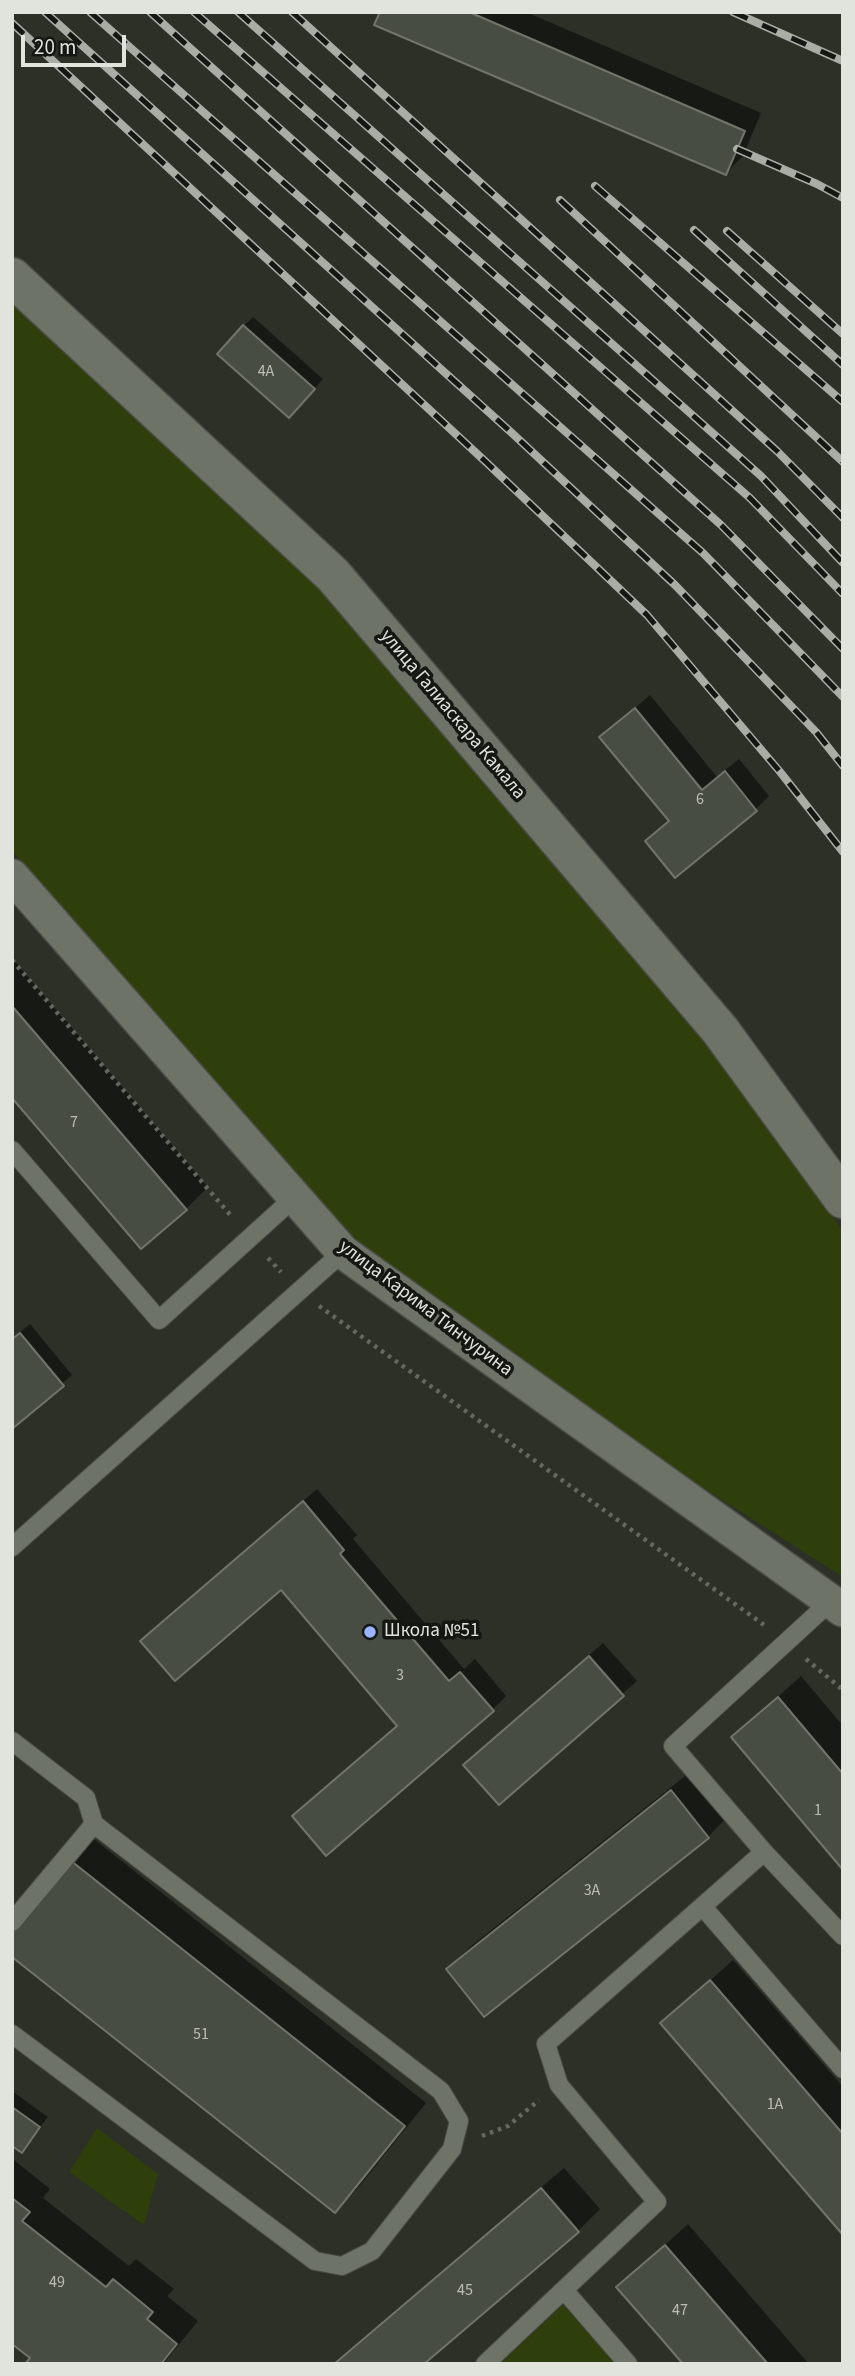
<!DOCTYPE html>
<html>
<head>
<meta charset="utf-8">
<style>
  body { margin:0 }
  #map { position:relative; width:855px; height:2376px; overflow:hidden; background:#2c3026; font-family:"Source Sans 3",sans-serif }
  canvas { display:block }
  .frame { position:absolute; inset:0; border:14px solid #e1e4dd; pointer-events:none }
  .scale { position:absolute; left:21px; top:35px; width:105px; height:32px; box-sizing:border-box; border:4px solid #e1e4dd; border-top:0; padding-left:9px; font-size:21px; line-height:24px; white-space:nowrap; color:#e1e4dd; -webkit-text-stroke:5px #151713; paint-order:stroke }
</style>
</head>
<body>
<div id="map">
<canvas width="855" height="2376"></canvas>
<div class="frame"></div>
<div class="scale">20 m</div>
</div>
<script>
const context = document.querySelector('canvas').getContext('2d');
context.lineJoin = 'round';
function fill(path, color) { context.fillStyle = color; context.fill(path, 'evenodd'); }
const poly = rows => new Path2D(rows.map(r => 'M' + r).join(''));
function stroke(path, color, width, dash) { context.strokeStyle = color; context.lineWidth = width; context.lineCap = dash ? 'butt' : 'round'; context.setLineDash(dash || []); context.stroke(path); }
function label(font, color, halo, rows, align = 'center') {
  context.font = font + ' "Source Sans 3",sans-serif'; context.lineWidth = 7; context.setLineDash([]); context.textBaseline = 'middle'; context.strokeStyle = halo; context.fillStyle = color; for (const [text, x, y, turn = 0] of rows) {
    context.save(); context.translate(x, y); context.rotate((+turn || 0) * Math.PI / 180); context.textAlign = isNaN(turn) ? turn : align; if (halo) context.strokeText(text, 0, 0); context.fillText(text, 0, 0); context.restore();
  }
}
fill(poly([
  [12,296,323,583,708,1041,843,1231,843,1577,408,1299,352,1239,12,850],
  [97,2128,158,2174,144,2225,69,2172],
  [563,2305,616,2364,500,2364]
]), '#2e3f0b');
fill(poly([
  [382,12,526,12,761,113,743,156,726,173],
  [253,317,323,379,298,407,244,326],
  [650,695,717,777,739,759,769,796,756,809,647,841,670,820,602,737],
  [12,958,208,1187,186,1209,12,1095],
  [30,1324,72,1375,12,1427,12,1339],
  [317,1489,357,1535,353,1539,464,1669,475,1659,506,1696,492,1710,399,1725,281,1588,156,1627],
  [603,1643,637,1681,499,1803,480,1751],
  [801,1676,843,1726,843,1867,733,1737],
  [694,1769,730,1814,708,1837,448,1969,470,1947],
  [94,1839,426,2103,357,2189,335,2211,72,1861],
  [733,1960,843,2087,843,2232,663,2023],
  [12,2091,48,2117,21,2151,12,2144],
  [14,2160,50,2189,43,2198,129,2266,136,2259,174,2289,167,2296,198,2321,163,2364,27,2364,33,2357,12,2341,12,2162],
  [564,2168,600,2209,578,2231,421,2364,332,2364],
  [688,2224,809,2364,685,2364,619,2287]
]), '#0007');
const building = poly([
  [380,12,469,12,745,131,726,175,374,25,380,12],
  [243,325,315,389,289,418,217,354,243,325],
  [635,708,702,790,725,771,757,811,675,878,645,841,669,821,599,737,635,708],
  [12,1006,187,1210,141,1249,12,1098,12,1006],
  [20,1333,64,1386,12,1429,12,1339,20,1333],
  [303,1501,344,1550,340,1554,449,1681,460,1672,494,1711,326,1856,292,1816,397,1726,281,1590,175,1681,140,1641,303,1501],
  [589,1656,624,1696,499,1805,463,1765,589,1656],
  [778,1697,843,1774,843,1870,731,1737,778,1697],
  [671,1790,709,1838,484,2017,446,1969,671,1790],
  [70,1860,405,2126,335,2213,12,1957,12,1933,70,1860],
  [710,1980,843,2134,843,2235,660,2023,710,1980],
  [12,2107,40,2127,22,2153,12,2146,12,2107],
  [541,2188,579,2232,424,2364,334,2364,541,2188],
  [12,2198,30,2212,22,2221,106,2287,113,2279,153,2312,147,2319,177,2344,161,2364,25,2364,30,2358,12,2344,12,2198],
  [665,2245,768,2364,683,2364,659,2336,616,2287,665,2245]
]);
fill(building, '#484d43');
stroke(building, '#707469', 2);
const service = poly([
  [12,1150,159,1320,295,1197],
  [12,1547,343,1252],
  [830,1602,673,1746,764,1852,843,1936],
  [12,1741,86,1798,94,1824,441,2091,459,2121,452,2149,372,2251,342,2266,315,2261,12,2034],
  [703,1907,843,2069],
  [12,1922,94,1824],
  [564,2290,628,2364],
  [485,2364,657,2202,559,2085,546,2044,764,1852]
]);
const minor = poly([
  [12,876,343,1252,843,1610]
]);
const tertiary = poly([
  [12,277,333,575,720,1030,843,1199]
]);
stroke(service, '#494d45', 20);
stroke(minor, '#494d45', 36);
stroke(tertiary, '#494d45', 41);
stroke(poly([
  [12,960,232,1217],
  [268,1258,281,1272],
  [319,1306,767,1627],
  [806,1659,843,1690],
  [482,2136,508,2126,539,2100]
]), '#64685f', 4.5, [3.5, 5]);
stroke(service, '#6e7368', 18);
stroke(minor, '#6e7368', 33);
stroke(tertiary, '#6e7368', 38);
const rail = poly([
  [45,12,513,434,675,585,816,732,843,766],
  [90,12,703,553,843,697],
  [150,12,721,525,843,649],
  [194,12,750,498,843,594],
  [238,12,761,476,843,563],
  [292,12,777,451,843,518],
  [733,12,843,61],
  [12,23,487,463,647,615,781,773,843,852],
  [737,149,817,184,843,198],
  [595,186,843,402],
  [560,200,843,462],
  [694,230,843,365],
  [727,231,843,334]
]);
stroke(rail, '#aaada6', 8);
stroke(rail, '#151713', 5, [16]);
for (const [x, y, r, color] of [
  [370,1632,7,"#9bb4fd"]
]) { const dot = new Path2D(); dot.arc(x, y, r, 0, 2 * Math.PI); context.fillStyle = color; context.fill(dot); stroke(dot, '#151713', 2.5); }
label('16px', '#bbbeb6', null, [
  ["4А",266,372],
  ["6",700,800],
  ["7",74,1123],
  ["3",400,1676],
  ["1",818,1811],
  ["3А",592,1891],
  ["51",201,2035],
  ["1А",775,2105],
  ["49",57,2283],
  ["45",465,2291],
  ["47",680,2311]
]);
label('19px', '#e1e4dd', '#151713', [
  ["улица Галиаскара Камала",452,715,50],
  ["улица Карима Тинчурина",425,1309,37]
]);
label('19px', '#e1e4dd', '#151713', [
  ["Школа №51",384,1632]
], 'left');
</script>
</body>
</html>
